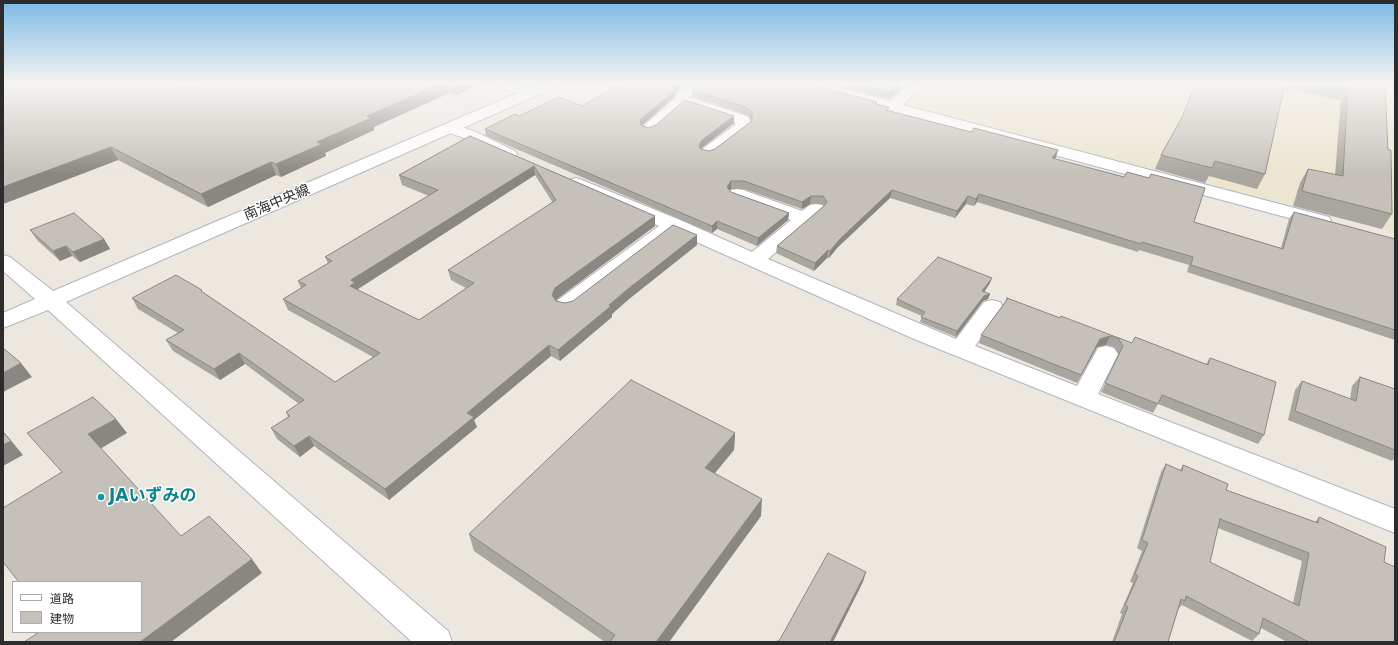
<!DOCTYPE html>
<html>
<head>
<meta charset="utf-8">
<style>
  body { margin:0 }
  #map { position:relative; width:1398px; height:645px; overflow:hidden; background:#ece7df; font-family:"DejaVu Sans","Noto Sans JP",sans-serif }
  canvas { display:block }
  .frame { position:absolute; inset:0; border:4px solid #2c2c2c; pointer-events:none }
  .legend { position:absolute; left:12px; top:581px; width:130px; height:52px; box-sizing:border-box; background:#fff; border:1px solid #ababab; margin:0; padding:5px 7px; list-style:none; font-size:12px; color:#2c2c2c }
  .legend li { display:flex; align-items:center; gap:8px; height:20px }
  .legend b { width:20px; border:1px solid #ababab }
</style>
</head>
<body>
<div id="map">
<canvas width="1398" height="645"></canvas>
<div class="frame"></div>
<ul class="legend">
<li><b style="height:5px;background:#fff"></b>道路</li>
<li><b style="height:11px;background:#c5c1ba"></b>建物</li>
</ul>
</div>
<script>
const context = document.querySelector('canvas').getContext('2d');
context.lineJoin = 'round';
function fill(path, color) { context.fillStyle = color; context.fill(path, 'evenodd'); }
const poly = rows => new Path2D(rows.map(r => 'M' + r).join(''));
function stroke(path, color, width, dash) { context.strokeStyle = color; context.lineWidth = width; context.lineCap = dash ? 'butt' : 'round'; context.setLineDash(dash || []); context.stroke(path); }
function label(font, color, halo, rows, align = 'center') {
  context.font = font + ' "DejaVu Sans","Noto Sans JP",sans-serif'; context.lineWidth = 3; context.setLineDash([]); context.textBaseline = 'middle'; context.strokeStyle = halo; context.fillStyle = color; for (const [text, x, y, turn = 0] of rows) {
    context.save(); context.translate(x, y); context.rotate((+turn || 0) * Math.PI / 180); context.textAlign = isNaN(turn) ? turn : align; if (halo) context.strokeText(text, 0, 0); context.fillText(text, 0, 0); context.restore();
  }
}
fill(poly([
  [929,84,1337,84,1395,95,1395,233,918,107,912,100]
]), '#ece5d0');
const minor = poly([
  [496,84,517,84,535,90,537,93,535,96,530,97,498,87,496,84],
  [690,84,706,84,689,97,747,116,750,119,751,127,748,130,714,155,708,157,702,155,700,152,702,149,735,125,735,122,685,105,662,126,655,131,649,133,643,131,641,128,675,98,677,92,690,84],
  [801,84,824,84,890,101,909,84,924,84,903,105,1329,217,1331,221,1329,225,1322,227,1315,225,887,110,803,87,801,84],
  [450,123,476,132,515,151,517,154,515,157,509,159,503,157,464,138,444,131,442,128,444,125,450,123],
  [577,178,680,220,752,252,791,220,731,198,728,194,731,190,737,189,743,190,802,211,810,205,816,204,822,205,825,209,822,213,768,259,956,339,984,302,992,300,1000,302,1003,307,975,346,1077,386,1098,348,1106,346,1114,348,1118,354,1098,394,1395,509,1395,533,914,339,674,232,574,310,566,312,558,310,555,305,558,300,659,226,571,187,568,183,571,179,577,178]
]);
const tertiary = poly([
  [539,84,558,84,556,87,66,302,448,631,452,642,412,642,48,310,3,328,3,313,35,299,3,271,3,255,10,257,53,291,539,84]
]);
stroke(minor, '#b2b4be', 2);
stroke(tertiary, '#b2b4be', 2);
fill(minor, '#fff');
fill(tertiary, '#fff');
fill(poly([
  [3,84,185,89,201,84,483,84,456,95,449,93,374,127,374,130,325,153,326,156,281,177,276,175,208,207,118,160,3,204],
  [829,84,901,84,900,90,888,99],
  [1195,84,1385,84,1388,150,1392,214,1382,229,1293,206,1300,183,1308,169,1335,175,1341,98,1340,100,1284,88,1265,174,1257,189,1209,176,1205,183,1155,169,1161,155,1180,122],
  [621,86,676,92,674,97,642,125,648,128,734,116,734,123,701,149,709,151,715,149,752,122,751,119,747,115,692,96,692,90,877,102,877,104,889,107,888,111,1056,157,1055,159,1194,222,1281,248,1289,219,1294,212,1395,239,1395,340,1187,272,1189,265,1139,250,1138,252,977,202,974,206,966,204,955,218,890,198,837,248,829,258,827,258,814,271,776,253,777,246,824,206,822,204,810,204,802,209,744,189,731,189,729,190,731,192,789,213,788,220,757,246,717,229,712,233,486,136,485,129,519,116,582,106],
  [470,136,655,216,655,226,557,299,556,301,565,303,573,301,697,235,697,245,629,299,612,314,612,317,560,361,551,356,474,420,477,427,389,500,314,446,300,457,277,439,271,428,288,417,286,412,299,404,245,364,220,380,173,351,166,340,178,333,138,309,132,298,204,293,335,382,373,357,288,310,283,299,301,288,298,281,328,263,325,257,429,196,402,185,399,175],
  [535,175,553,203,448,270,451,280,466,288,419,320,358,290,358,289],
  [30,230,104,239,110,249,80,262,72,256,60,261,37,240],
  [990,283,984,292,990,294,988,299,983,301,956,337,920,322,922,316,896,305,897,299],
  [1007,298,1060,318,1132,343,1206,364,1210,358,1264,435,1258,444,1158,404,1153,413,1101,392,1119,355,1114,347,1106,345,1097,347,1077,383,979,343,981,335,1005,302],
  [1360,377,1395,389,1395,458,1392,461,1288,420,1295,390,1302,381,1350,399,1352,386],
  [735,433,734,450,715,473,761,516,669,642,605,642,474,551,469,534],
  [1166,464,1180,470,1183,465,1226,490,1315,522,1319,517,1384,562,1395,642,1287,642,1261,628,1259,634,1252,641,1182,605,1179,608,1168,642,1112,642,1122,614,1120,613,1133,583,1130,582,1142,551,1137,548,1161,472],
  [1218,528,1302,561,1293,603,1210,562]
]), '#a9a6a0');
fill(poly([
  [440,84,447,84,449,93,374,127,374,130,325,153,326,156,281,177,276,164,317,142,367,116],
  [453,84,483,84,456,95],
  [677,84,688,84,676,92,674,97,640,127,640,120],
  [900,84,901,84,900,90,888,99,889,92],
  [734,116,734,123,701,148,699,153,699,146,701,141],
  [111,147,118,160,3,204,3,187],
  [1058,150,1056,157,1050,165,1052,158],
  [271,162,276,175,208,207,201,194],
  [534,166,535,175,358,289,359,293,350,286,351,280],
  [731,181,731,189,726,194,727,187],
  [892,190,890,198,837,248,829,258,830,251,839,240],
  [979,194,977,202,974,206,976,199],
  [811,196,810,204,802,209,802,202],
  [968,196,966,204,955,218,957,211],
  [789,213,788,220,757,246,758,238],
  [655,216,655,226,557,299,554,306,552,295,555,288],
  [717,221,717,229,712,233,712,226],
  [697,235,697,245,629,299,612,314,612,317,560,361,558,350,628,289],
  [104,239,110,249,80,262,73,252],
  [66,246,72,256,60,261,53,251],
  [828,250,827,258,814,271,815,263],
  [992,278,990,283,981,297,982,291],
  [990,294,988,299,983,301,956,337,957,331,984,296],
  [1110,336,1106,345,1097,347,1077,383,1081,375,1100,339],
  [549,345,551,356,474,420,477,427,389,500,385,489,467,413],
  [239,353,245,364,220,380,214,369],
  [21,363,32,377,3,392,3,373],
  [116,419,127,433,100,449,88,434],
  [3,431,23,455,3,466],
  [735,433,734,450,705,485,705,468],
  [309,436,314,446,300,457,294,446],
  [762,499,761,516,669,642,656,642],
  [252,559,262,573,171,642,140,642],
  [866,572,863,582,833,642,830,642]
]), '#8a8782');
const building = poly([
  [3,84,173,84,185,89,201,84,440,84,367,116,371,118,317,142,322,144,276,164,271,162,201,194,111,147,3,187,3,84],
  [626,84,677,84,675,85,674,91,640,120,641,125,648,128,656,125,685,100,734,116,701,141,699,146,701,149,709,151,715,149,752,121,752,112,748,108,692,90,700,84,810,84,877,102,875,104,889,107,886,110,971,132,974,128,1058,150,1052,158,1124,177,1127,172,1149,178,1151,174,1205,188,1194,222,1283,249,1294,212,1395,239,1395,330,1191,265,1193,257,1142,242,1141,244,979,194,976,199,968,196,957,211,892,190,839,240,830,251,828,250,815,263,777,246,824,206,827,202,823,196,811,196,802,202,744,181,731,181,727,187,731,192,789,213,758,238,717,221,712,226,485,129,515,114,519,116,559,97,582,106,619,85,621,86,626,84],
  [855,84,900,84,889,92,855,84],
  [1196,84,1285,84,1265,174,1215,161,1212,168,1161,155,1181,119,1196,84],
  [1333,84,1385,84,1388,150,1391,150,1392,214,1302,191,1308,169,1343,176,1348,85,1347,87,1333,84],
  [470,136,655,216,555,288,552,295,556,301,565,303,573,301,673,225,697,235,628,289,609,305,611,306,558,350,549,345,467,413,474,417,385,489,309,436,294,446,271,428,290,416,286,412,304,400,239,353,214,369,166,340,184,330,132,298,176,275,202,290,201,291,335,382,380,353,283,299,306,285,298,281,332,261,325,257,438,190,399,175,470,136],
  [534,166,556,200,448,270,474,283,419,320,350,286,355,283,351,280,534,166],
  [74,213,104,239,73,252,66,246,53,251,30,230,74,213],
  [938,257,992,278,982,291,990,294,984,296,957,331,921,317,925,312,897,299,938,257],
  [1007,298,1060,318,1061,316,1132,343,1135,337,1208,365,1210,358,1276,382,1264,435,1162,395,1158,404,1105,383,1123,346,1118,338,1110,336,1100,339,1081,375,981,335,1007,300,1007,298],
  [3,348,21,363,3,373,3,348],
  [1360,377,1395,389,1395,450,1295,411,1302,381,1356,401,1360,377],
  [631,380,735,433,705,468,762,499,656,642,610,642,615,635,469,534,631,380],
  [93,397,116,419,88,434,181,536,209,516,252,559,140,642,24,642,39,632,141,632,141,582,19,582,3,562,3,508,62,472,27,433,93,397],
  [3,432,11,441,3,445,3,432],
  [1166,464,1182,471,1183,465,1228,484,1226,490,1318,523,1319,517,1386,547,1384,562,1395,567,1395,642,1309,642,1263,618,1259,634,1186,596,1185,601,1181,599,1168,642,1114,642,1128,607,1125,605,1138,576,1135,574,1148,543,1142,540,1166,464],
  [1220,519,1309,553,1299,606,1210,562,1220,519],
  [828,553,866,572,830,642,770,642,779,641,828,553]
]);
fill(building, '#c5c1ba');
stroke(building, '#8a8782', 1);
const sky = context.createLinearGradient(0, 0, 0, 174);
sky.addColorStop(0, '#7cbae7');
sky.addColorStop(0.48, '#f6f4f1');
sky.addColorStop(1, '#f6f4f100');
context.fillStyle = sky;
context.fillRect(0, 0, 1398, 174);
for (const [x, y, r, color] of [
  [101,497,4,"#0f9aa8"]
]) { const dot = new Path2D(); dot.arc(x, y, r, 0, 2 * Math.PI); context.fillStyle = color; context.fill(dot); stroke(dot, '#fff', 1.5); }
label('14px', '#2c2c2c', '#fff', [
  ["南海中央線",277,203,-23]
]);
label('bold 17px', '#0d838f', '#fff', [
  ["JAいずみの",109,497]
], 'left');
</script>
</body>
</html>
